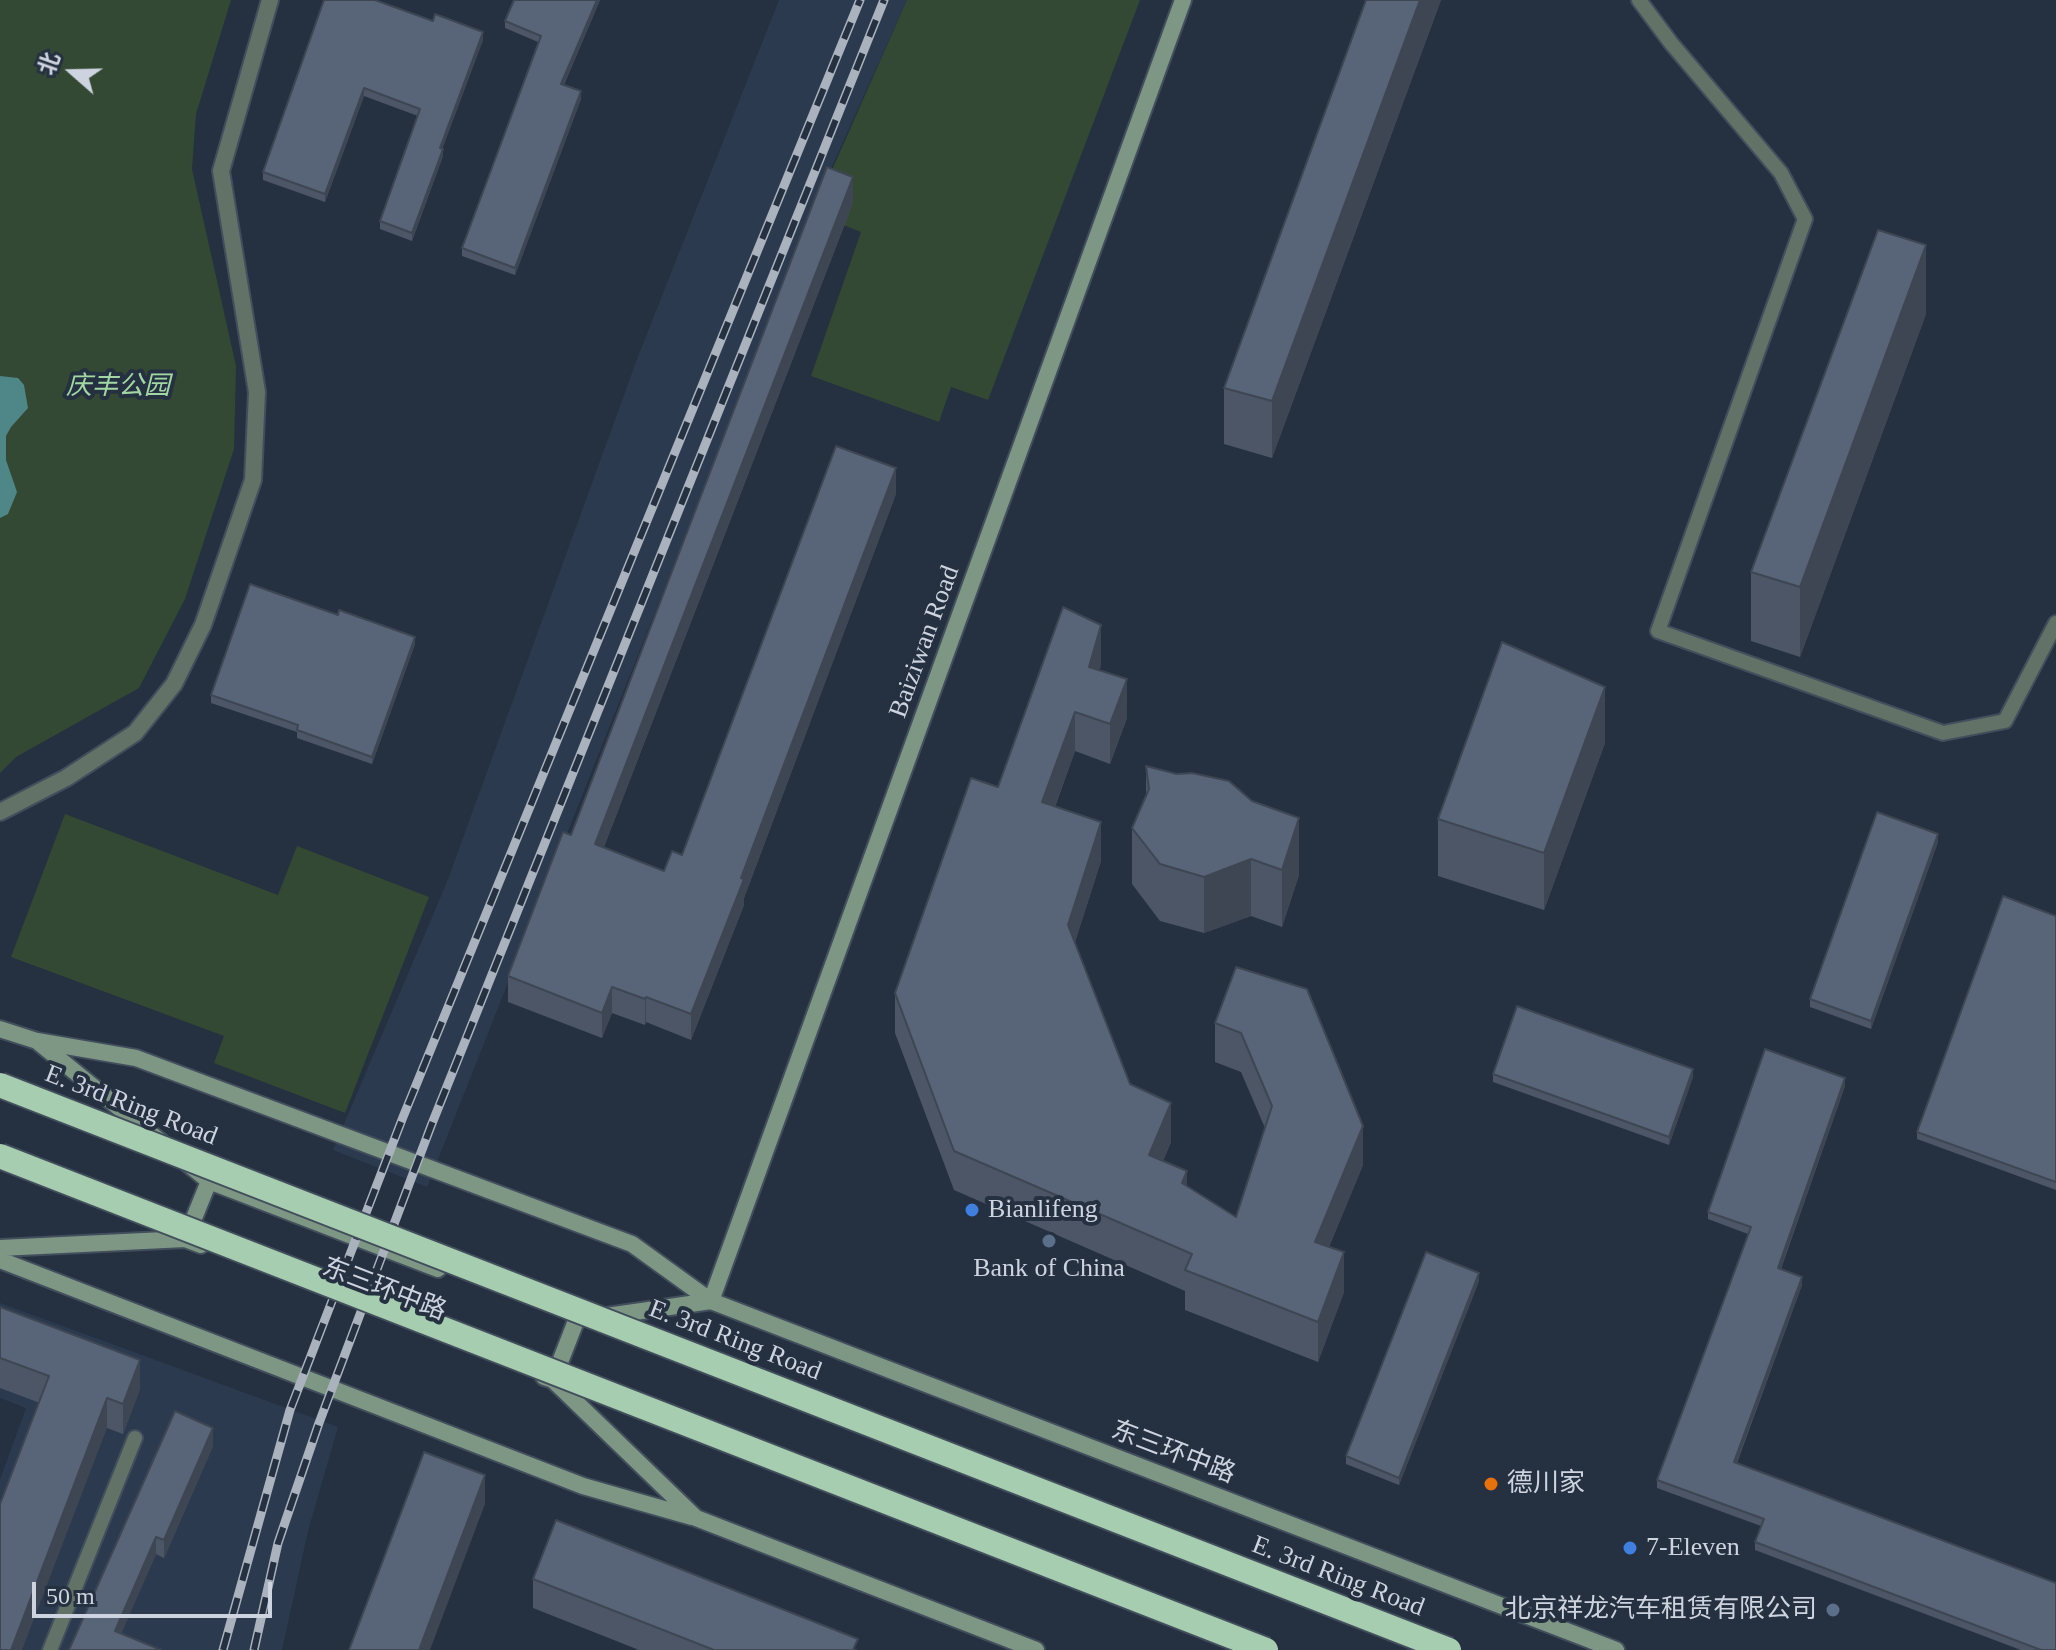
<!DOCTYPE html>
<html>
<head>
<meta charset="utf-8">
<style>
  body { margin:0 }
  #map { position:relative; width:2056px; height:1650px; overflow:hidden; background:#253040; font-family:"Times New Roman","Noto Sans SC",serif }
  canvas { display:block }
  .north { position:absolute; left:32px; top:32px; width:80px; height:80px; -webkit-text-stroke:6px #253040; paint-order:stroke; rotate:290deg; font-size:22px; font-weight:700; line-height:32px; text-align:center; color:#cdd4df }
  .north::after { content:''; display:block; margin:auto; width:28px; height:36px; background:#cdd4df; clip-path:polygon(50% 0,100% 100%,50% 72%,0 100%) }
  .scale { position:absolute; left:32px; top:1582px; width:240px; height:36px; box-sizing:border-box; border:4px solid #cdd4df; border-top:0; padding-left:10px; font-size:24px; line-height:28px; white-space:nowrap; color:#cdd4df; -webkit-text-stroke:6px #253040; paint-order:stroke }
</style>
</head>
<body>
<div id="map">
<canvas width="2056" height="1650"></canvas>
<div class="north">北</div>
<div class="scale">50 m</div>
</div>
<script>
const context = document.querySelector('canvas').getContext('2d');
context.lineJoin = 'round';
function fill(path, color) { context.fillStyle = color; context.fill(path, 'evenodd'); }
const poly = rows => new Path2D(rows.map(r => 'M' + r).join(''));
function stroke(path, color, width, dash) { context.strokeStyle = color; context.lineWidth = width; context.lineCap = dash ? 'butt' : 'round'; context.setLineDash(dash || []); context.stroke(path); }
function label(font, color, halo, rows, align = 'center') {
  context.font = font + ' "Times New Roman","Noto Sans SC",serif'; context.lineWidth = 8; context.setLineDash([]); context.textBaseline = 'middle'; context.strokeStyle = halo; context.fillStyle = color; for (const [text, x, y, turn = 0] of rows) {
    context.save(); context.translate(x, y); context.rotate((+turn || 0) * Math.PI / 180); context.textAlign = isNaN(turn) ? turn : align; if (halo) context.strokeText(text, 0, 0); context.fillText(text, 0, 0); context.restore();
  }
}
fill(poly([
  [779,0,907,0,829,173,427,1187,333,1150,447,882,639,354],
  [0,1303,338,1427,308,1531,282,1650,0,1650,0,1480,26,1408,0,1398]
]), '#2c3a50');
fill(poly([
  [0,0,231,0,196,114,192,169,236,366,234,449,185,599,139,688,16,757,0,773],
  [907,0,1140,0,988,400,951,387,939,422,811,376,861,232,813,213],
  [65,814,278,895,297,846,429,897,345,1113,214,1063,224,1036,11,957]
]), '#334934');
fill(poly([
  [0,376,18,378,24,385,28,408,11,427,6,436,6,460,17,492,8,514,0,518]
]), '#4f8687');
const lane = poly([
  [1639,0,1671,43,1781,173,1805,219,1658,631,1943,733,2005,721,2056,623],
  [50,1650,135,1438]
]);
const street = poly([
  [0,812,66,778,135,733,174,684,203,625,253,480,257,392,221,171,270,0]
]);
const secondary = poly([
  [0,1029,37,1041,161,1142],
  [37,1041,136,1058,632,1244,711,1301,1183,0],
  [188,1164,209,1181,438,1269],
  [186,1238,209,1181],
  [0,1248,185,1239,201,1245],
  [0,1260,583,1486,692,1517],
  [600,1317,711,1301,1616,1650],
  [544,1377,553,1380,696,1518,1036,1650],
  [553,1380,576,1321]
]);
stroke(lane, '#434e5d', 18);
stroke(street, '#434e5d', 20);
stroke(secondary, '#434e5d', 20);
stroke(lane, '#627266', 14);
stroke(street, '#627266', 16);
stroke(secondary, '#7e9784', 16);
const rail = poly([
  [223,1650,290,1410,403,1117,860,0],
  [254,1650,278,1543,319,1423,431,1126,884,0]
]);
stroke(rail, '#aab2be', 9);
stroke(rail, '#253040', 6, [18]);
const highwayBridge = poly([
  [0,1085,1449,1650],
  [0,1156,1266,1650]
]);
stroke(highwayBridge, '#434e5d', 28, []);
stroke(highwayBridge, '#a6cdaf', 24);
fill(poly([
  [324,0,483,40,442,149,443,156,412,241,380,229,380,221,418,116,364,96,325,202,263,180,263,172],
  [600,0,564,85,581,99,515,275,462,256,462,248,538,42,505,28,505,21],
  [1366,0,1441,0,1272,458,1224,444,1224,388],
  [853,203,604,847,664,871,682,855,896,494,744,898,744,905,691,1040,646,1022,645,1025,612,1013,602,1038,508,1002,508,976],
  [1926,314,1800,657,1751,641,1751,572],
  [415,644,372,764,297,738,297,732,211,703,211,695],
  [1101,665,1099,670,1127,718,1110,764,1075,751,1055,807,1101,861,1075,942,1130,1084,1171,1142,1163,1161,1187,1186,1236,1217,1265,1128,1241,1072,1215,1062,1215,1023,1236,967,1363,1165,1329,1247,1344,1292,1318,1362,1185,1310,1185,1291,954,1190,895,1033,895,993,998,787],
  [1605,743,1544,910,1438,876,1438,819],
  [1146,766,1299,875,1282,927,1251,916,1204,933,1160,921,1132,884,1132,828,1146,797],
  [1938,842,1871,1029,1810,1007,1810,999],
  [2056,916,2056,1190,1917,1139,1917,1132],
  [1493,1074,1693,1077,1669,1145,1493,1082],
  [1845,1086,1781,1269,1802,1285,1737,1463,2056,1650,2021,1650,1755,1550,1755,1542,1761,1526,1657,1488,1657,1480,1748,1234,1708,1219,1708,1212],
  [1479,1281,1399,1485,1346,1464,1346,1456],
  [0,1307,140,1389,123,1434,0,1388],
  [213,1446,164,1558,156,1554,121,1633,69,1650],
  [533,1579,858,1650,639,1650,533,1608]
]), '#4c5666');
fill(poly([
  [597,0,600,0,561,91,561,84],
  [1420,0,1441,0,1272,458,1272,401],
  [483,32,483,40,440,155,440,148],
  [364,88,364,96,325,202,325,194],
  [581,91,581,99,515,275,515,268],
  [443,149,443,156,412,241,412,233],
  [853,177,853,203,595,870,595,844],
  [1926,245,1926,314,1800,657,1800,587],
  [896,468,896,494,744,898,744,905,691,1040,691,1014],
  [1101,625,1101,665,1089,706,1089,667],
  [415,637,415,644,372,764,372,757],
  [1127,679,1127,718,1110,764,1110,724],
  [1605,687,1605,743,1544,910,1544,853],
  [1075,712,1075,751,1042,841,1042,802],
  [1299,818,1299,875,1282,927,1282,870],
  [1101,822,1101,861,1068,964,1068,925],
  [1938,834,1938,842,1871,1029,1871,1021],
  [1251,859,1251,916,1204,933,1204,877],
  [612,987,612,1013,602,1038,602,1013],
  [646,997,646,1022,645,1025,645,999],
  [1693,1069,1693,1077,1669,1145,1669,1137],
  [1845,1078,1845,1086,1778,1276,1778,1268],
  [1171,1103,1171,1142,1149,1195,1149,1155],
  [1363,1126,1363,1165,1315,1281,1315,1242],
  [1187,1171,1187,1210,1182,1183],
  [1344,1252,1344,1292,1318,1362,1318,1322],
  [1479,1273,1479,1281,1399,1485,1399,1478],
  [1802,1277,1802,1285,1734,1469,1734,1462],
  [140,1360,140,1389,123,1434,123,1404],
  [107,1398,107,1428,22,1650,11,1650],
  [213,1428,213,1446,164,1558,164,1540],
  [485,1475,485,1504,430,1650,419,1650],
  [156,1537,156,1554,115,1648,115,1631]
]), '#3e4653');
const building = poly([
  [324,0,375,0,433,21,435,14,483,32,440,148,443,149,412,233,380,221,420,109,364,88,325,194,263,172,324,0],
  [514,0,597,0,561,84,581,91,515,268,462,248,541,36,505,21,514,0],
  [1366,0,1420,0,1272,401,1224,388,1366,0],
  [827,167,853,177,595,844,664,871,672,851,682,855,836,446,896,468,741,878,744,879,691,1014,646,997,645,999,612,987,602,1013,508,976,563,832,571,835,827,167],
  [1878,230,1926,245,1800,587,1751,572,1878,230],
  [250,584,338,615,339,610,415,637,372,757,297,730,298,725,211,695,250,584],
  [1063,607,1101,625,1089,667,1127,679,1110,724,1075,712,1042,802,1101,822,1068,925,1130,1084,1171,1103,1149,1155,1187,1171,1182,1183,1236,1217,1272,1106,1241,1033,1215,1023,1236,967,1307,989,1363,1126,1315,1242,1344,1252,1318,1322,1185,1270,1192,1254,954,1151,895,993,971,778,998,787,1063,607],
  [1502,642,1605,687,1544,853,1438,819,1502,642],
  [1146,766,1177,774,1192,773,1229,781,1252,801,1299,818,1282,870,1251,859,1204,877,1160,864,1132,828,1149,789,1146,766],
  [1877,812,1938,834,1871,1021,1810,999,1877,812],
  [2003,896,2056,916,2056,1182,1917,1132,2003,896],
  [1517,1006,1693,1069,1669,1137,1493,1074,1517,1006],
  [1765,1049,1845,1078,1778,1268,1802,1277,1734,1462,2056,1583,2056,1650,2041,1650,1755,1542,1764,1519,1657,1480,1751,1227,1708,1212,1765,1049],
  [1426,1252,1479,1273,1399,1478,1346,1456,1426,1252],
  [0,1307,140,1360,123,1404,107,1398,11,1650,0,1650,0,1504,49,1376,0,1358,0,1307],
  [175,1411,213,1428,164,1540,156,1537,115,1631,161,1650,69,1650,175,1411],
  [424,1452,485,1475,419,1650,349,1650,424,1452],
  [556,1520,858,1639,853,1650,714,1650,533,1579,556,1520]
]);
fill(building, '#586477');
stroke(building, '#3e4653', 2);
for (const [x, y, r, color] of [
  [972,1210,8,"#3f7fe0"],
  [1049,1241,8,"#5c6f8a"],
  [1491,1484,8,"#e8710a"],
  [1630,1548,8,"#3f7fe0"],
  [1833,1610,8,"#5c6f8a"]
]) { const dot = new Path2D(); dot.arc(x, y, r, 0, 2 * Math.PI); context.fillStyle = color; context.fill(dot); stroke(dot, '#253040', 3); }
label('italic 26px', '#a2d7a4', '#253040', [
  ["庆丰公园",118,387]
]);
label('26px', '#cdd4df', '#253040', [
  ["Baiziwan Road",925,642,-70],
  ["E. 3rd Ring Road",131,1106,21],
  ["东三环中路",384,1290,21],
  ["E. 3rd Ring Road",735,1341,21],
  ["东三环中路",1173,1453,21],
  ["E. 3rd Ring Road",1338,1577,21]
]);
label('26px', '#cdd4df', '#253040', [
  ["Bianlifeng",988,1210],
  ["Bank of China",1049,1269,"center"],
  ["德川家",1507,1484],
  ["7-Eleven",1646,1548],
  ["北京祥龙汽车租赁有限公司",1817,1610,"right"]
], 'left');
</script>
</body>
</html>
